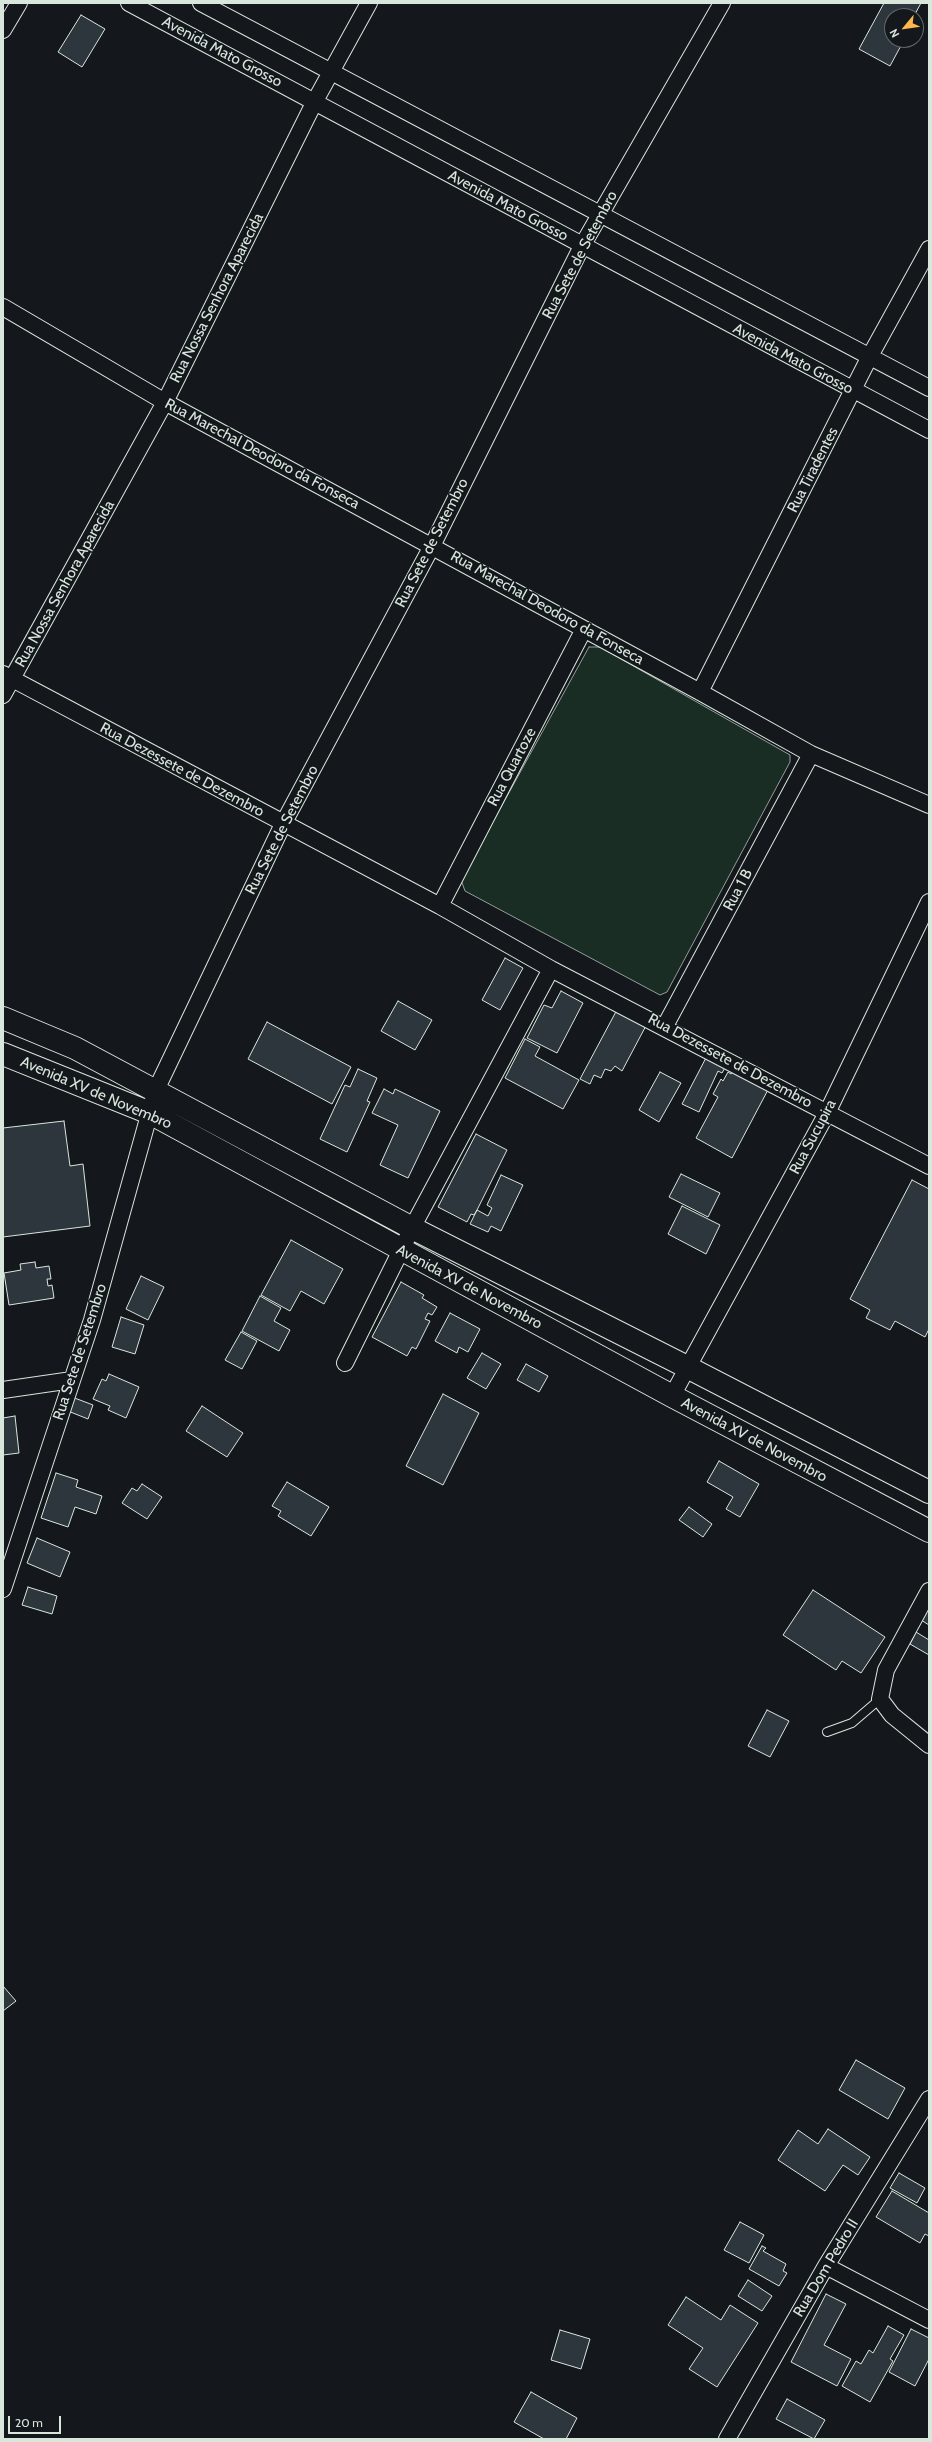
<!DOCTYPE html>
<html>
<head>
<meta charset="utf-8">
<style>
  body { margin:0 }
  #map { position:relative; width:932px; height:2442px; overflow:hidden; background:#14181c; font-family:Cabin,sans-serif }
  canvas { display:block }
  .frame { position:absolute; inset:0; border:4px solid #d8e6dc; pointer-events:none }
  .north { position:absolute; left:884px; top:8px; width:40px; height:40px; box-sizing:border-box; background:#14181c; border:1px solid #626a69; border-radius:50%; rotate:241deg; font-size:11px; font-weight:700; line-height:16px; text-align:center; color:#d8e6dc }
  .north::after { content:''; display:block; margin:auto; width:14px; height:18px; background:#ffb74d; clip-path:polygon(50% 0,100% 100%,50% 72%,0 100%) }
  .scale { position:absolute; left:8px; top:2416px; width:53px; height:18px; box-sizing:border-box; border:2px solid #d8e6dc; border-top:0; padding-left:5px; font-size:12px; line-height:14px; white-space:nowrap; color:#d8e6dc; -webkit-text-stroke:3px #14181c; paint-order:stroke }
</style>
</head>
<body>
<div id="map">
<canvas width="932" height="2442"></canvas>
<div class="frame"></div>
<div class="north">N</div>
<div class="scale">20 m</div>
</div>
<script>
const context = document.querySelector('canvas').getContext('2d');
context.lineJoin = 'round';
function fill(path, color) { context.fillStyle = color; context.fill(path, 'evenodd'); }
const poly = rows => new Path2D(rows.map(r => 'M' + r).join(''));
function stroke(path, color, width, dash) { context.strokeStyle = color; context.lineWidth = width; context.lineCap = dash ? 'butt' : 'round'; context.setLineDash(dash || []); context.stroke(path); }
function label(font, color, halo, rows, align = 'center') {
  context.font = font + ' Cabin,sans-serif'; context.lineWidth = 3; context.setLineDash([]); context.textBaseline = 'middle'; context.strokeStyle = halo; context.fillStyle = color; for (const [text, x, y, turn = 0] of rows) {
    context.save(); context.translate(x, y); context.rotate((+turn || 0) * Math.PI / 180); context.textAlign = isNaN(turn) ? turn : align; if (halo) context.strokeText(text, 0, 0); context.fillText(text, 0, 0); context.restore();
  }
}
const green = poly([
  [589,647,600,647,790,755,790,762,667,992,660,995,465,891,461,880,589,647]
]);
fill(green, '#1a2d24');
stroke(green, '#939e99', 1);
const building = poly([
  [884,3,921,3,914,16,892,16,892,40,904,40,890,66,859,49,884,3],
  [81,15,105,29,82,67,58,52,81,15],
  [505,958,523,968,500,1010,482,1000,505,958],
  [561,991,583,1003,557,1053,527,1038,544,1005,552,1008,561,991],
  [398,1001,432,1020,415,1050,381,1031,398,1001],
  [619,1006,649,1020,622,1071,615,1066,611,1071,605,1069,601,1078,594,1075,590,1084,580,1079,619,1006],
  [267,1022,351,1067,332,1104,248,1059,267,1022],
  [525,1039,540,1047,535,1056,579,1080,563,1109,505,1078,525,1039],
  [709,1052,727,1064,722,1073,718,1071,699,1112,682,1104,709,1052],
  [735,1067,770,1086,732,1158,696,1138,718,1097,713,1094,721,1079,723,1081,728,1072,731,1074,735,1067],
  [358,1069,377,1078,367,1101,370,1102,347,1152,320,1139,345,1085,350,1087,358,1069],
  [660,1072,681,1083,659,1122,639,1110,660,1072],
  [384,1089,393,1094,395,1089,440,1111,408,1178,380,1165,398,1125,372,1113,384,1089],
  [64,1121,70,1166,83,1164,90,1226,3,1237,3,1128,64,1121],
  [476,1134,507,1150,477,1210,474,1215,471,1214,467,1222,438,1207,476,1134],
  [681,1174,720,1193,708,1217,669,1197,681,1174],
  [501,1175,523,1185,501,1231,491,1226,488,1232,470,1224,477,1210,488,1216,492,1208,487,1205,501,1175],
  [912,1180,929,1189,929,1329,925,1337,895,1321,890,1330,866,1318,870,1310,850,1299,912,1180],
  [682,1206,720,1225,706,1254,668,1234,682,1206],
  [291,1240,343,1269,324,1304,301,1291,290,1311,261,1295,291,1240],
  [35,1262,36,1268,49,1266,51,1279,47,1279,48,1286,52,1285,54,1298,9,1305,4,1273,21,1270,20,1264,35,1262],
  [141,1276,164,1287,148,1320,126,1309,141,1276],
  [401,1282,424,1295,422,1298,437,1307,432,1315,428,1313,425,1319,430,1321,416,1349,412,1347,407,1356,372,1337,401,1282],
  [260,1296,281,1308,274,1321,290,1330,279,1351,242,1331,260,1296],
  [450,1313,480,1329,468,1352,459,1347,457,1353,435,1341,450,1313],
  [121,1317,144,1325,135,1354,112,1347,121,1317],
  [241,1332,257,1341,242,1369,225,1360,241,1332],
  [482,1353,501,1364,486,1389,467,1378,482,1353],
  [526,1364,548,1376,539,1392,517,1380,526,1364],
  [109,1374,139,1387,126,1418,108,1410,110,1406,93,1399,102,1379,106,1381,109,1374],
  [443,1394,479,1413,443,1485,406,1466,443,1394],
  [72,1397,93,1405,88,1419,68,1411,72,1397],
  [202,1406,243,1433,227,1457,186,1431,202,1406],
  [15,1416,19,1453,3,1455,3,1418,15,1416],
  [719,1461,759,1484,740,1517,726,1509,733,1497,707,1482,719,1461],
  [56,1473,78,1480,76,1487,102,1496,96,1514,75,1507,68,1527,41,1518,56,1473],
  [287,1482,329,1507,311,1536,278,1516,281,1511,272,1506,287,1482],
  [142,1484,162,1497,147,1519,122,1503,132,1488,137,1491,142,1484],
  [689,1507,712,1524,703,1537,679,1520,689,1507],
  [37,1538,70,1552,60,1577,27,1563,37,1538],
  [28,1587,57,1596,52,1614,22,1605,28,1587],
  [813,1590,885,1637,861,1673,842,1661,836,1670,783,1635,813,1590],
  [929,1605,929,1625,921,1620,929,1605],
  [916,1632,929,1640,929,1655,910,1644,916,1632],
  [767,1710,789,1721,770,1757,748,1746,767,1710],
  [3,1986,16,2001,3,2011,3,1986],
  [856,2060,905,2088,888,2119,839,2090,856,2060],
  [828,2129,870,2157,858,2175,843,2165,825,2191,778,2160,798,2130,818,2144,828,2129],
  [899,2173,925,2188,917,2203,890,2188,899,2173],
  [892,2191,929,2213,929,2236,925,2234,920,2243,876,2217,892,2191],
  [740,2222,764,2235,749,2263,724,2250,740,2222],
  [762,2246,766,2248,763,2251,786,2264,783,2271,787,2273,779,2286,749,2269,762,2246],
  [748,2280,772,2296,762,2311,738,2296,748,2280],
  [826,2294,846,2304,824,2345,851,2359,837,2386,791,2362,826,2294],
  [686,2297,721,2320,730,2305,758,2323,717,2387,689,2369,703,2348,668,2325,686,2297],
  [888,2326,904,2335,890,2359,893,2361,870,2402,842,2386,856,2361,861,2364,869,2350,873,2353,888,2326],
  [911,2329,929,2338,929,2359,915,2386,889,2372,911,2329],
  [560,2330,590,2339,581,2369,551,2360,560,2330],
  [531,2392,577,2418,566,2439,544,2439,514,2422,531,2392],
  [787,2399,825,2420,814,2439,776,2419,787,2399]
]);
fill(building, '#2c363c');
stroke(building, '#d8e6dc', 1);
const lane = poly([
  [827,1732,852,1723,880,1699]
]);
const street = poly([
  [129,3,929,430],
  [201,3,929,388],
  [3,30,19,3],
  [3,307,165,402,700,692,811,754,929,805],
  [3,674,440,906,551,969,929,1166],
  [700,692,870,356,929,249],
  [3,695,165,402,315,101,369,3],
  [440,906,584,629],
  [665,1026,811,754],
  [345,1363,412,1228,551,969],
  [3,1390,72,1380],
  [672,1396,827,1113,929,902],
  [3,1589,92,1320,156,1090,283,824,432,546,582,246,722,3],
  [929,1591,886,1670,880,1699,892,1715,929,1745],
  [826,2266,929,2320],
  [727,2439,826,2266,929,2099]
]);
const secondary = poly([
  [3,1018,75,1048,412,1228,689,1368,929,1492],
  [3,1054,150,1113,672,1396,929,1531]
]);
stroke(lane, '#d8e6dc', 10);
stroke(street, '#d8e6dc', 18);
stroke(secondary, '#d8e6dc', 24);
stroke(lane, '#14181c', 8);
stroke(street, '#14181c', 16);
stroke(secondary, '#14181c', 22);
label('15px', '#d8e6dc', '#14181c', [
  ["Avenida Mato Grosso",222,52,28],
  ["Avenida Mato Grosso",508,206,28],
  ["Rua Sete de Setembro",580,255,-62],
  ["Rua Nossa Senhora Aparecida",217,298,-63],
  ["Avenida Mato Grosso",793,359,28],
  ["Rua Marechal Deodoro da Fonseca",262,454,28],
  ["Rua Tiradentes",813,470,-63],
  ["Rua Sete de Setembro",432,543,-63],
  ["Rua Nossa Senhora Aparecida",65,584,-61],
  ["Rua Marechal Deodoro da Fonseca",547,608,29],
  ["Rua Quartoze",512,767,-62],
  ["Rua Dezessete de Dezembro",182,770,28],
  ["Rua Sete de Setembro",282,830,-63],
  ["Rua 1 B",738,890,-62],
  ["Rua Dezessete de Dezembro",730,1061,28],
  ["Avenida XV de Novembro",96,1093,23],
  ["Rua Sucupira",813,1137,-62],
  ["Avenida XV de Novembro",469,1287,28],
  ["Rua Sete de Setembro",80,1352,-72],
  ["Avenida XV de Novembro",754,1440,28],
  ["Rua Dom Pedro II",826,2268,-59]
]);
</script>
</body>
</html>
